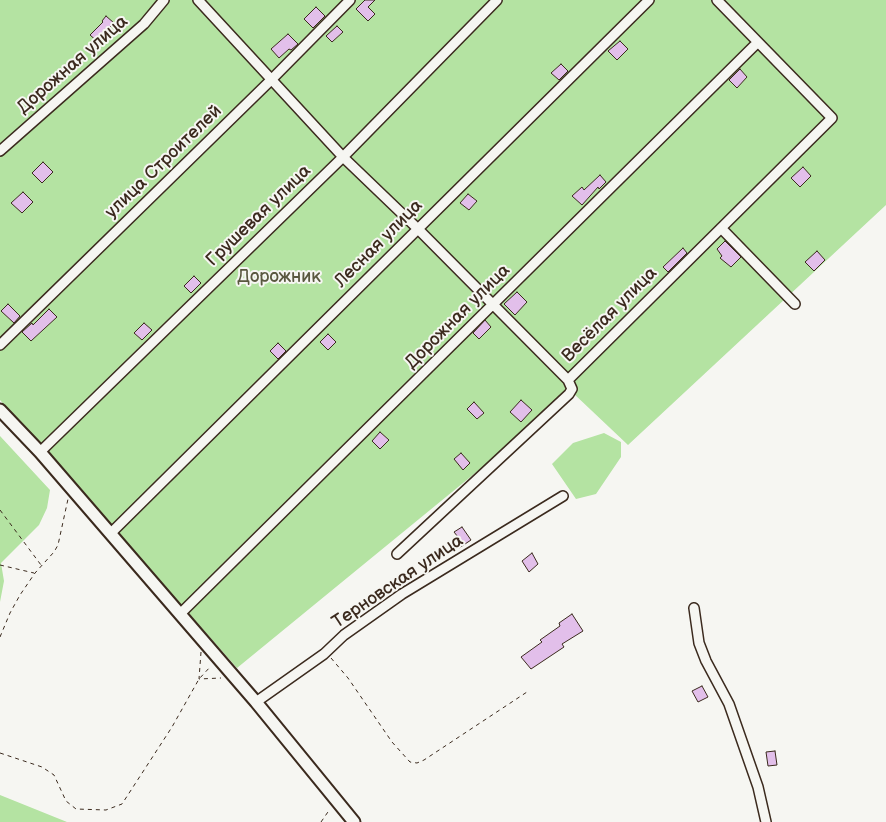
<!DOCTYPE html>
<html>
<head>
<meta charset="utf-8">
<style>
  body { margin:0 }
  canvas { display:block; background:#f6f6f2 }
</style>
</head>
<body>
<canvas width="886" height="822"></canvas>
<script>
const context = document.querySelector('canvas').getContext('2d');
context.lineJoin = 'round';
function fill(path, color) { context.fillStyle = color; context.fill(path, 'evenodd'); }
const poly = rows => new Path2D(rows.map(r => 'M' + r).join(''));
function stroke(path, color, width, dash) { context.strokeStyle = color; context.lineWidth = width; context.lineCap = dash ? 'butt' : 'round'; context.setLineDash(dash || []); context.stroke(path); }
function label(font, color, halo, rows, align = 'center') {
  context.font = font + ' "Balsamiq Sans",sans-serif'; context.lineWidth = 4; context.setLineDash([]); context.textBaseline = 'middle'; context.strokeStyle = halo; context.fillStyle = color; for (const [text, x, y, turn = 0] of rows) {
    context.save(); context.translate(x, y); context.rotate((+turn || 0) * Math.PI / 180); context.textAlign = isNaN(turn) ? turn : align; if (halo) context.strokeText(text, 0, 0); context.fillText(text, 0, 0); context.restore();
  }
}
fill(poly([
  [0,0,886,0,886,205,628,445,573,393,237,668,0,400],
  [604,433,621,442,621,457,596,494,576,499,552,464,573,443],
  [0,436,50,490,47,508,39,525,1,563,4,581,0,602],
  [0,795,67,822,0,822]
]), '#b4e3a2');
const building = poly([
  [365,0,375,0,368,7,375,14,368,21,356,9,365,0],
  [316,7,325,16,313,28,304,19,316,7],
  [106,16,114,23,101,36,102,37,98,42,90,35,103,22,102,21,106,16],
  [337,26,343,32,332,42,326,36,337,26],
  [288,34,298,44,291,50,289,49,279,58,271,49,288,34],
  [620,41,628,49,617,60,608,51,620,41],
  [561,64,568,71,559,80,551,73,561,64],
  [740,69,747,77,737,88,729,80,740,69],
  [43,162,53,172,42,183,32,173,43,162],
  [803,167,811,176,800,187,791,178,803,167],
  [600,175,606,182,599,189,598,187,582,205,572,196,582,187,584,190,600,175],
  [23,192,33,202,22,213,11,203,23,192],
  [468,194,477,201,469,210,460,203,468,194],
  [725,241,741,257,731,267,720,258,722,256,717,249,725,241],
  [683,248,687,253,668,272,663,267,683,248],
  [817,251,825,260,814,271,805,262,817,251],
  [194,276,201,283,191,293,184,286,194,276],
  [517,292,527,302,515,315,504,304,517,292],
  [8,304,20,316,14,323,1,311,8,304],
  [49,309,57,317,31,341,22,332,32,323,33,325,49,309],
  [485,320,491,327,479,339,473,333,485,320],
  [144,323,152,330,142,340,134,333,144,323],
  [328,334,336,342,328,350,320,342,328,334],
  [278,343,286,351,278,359,270,351,278,343],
  [521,400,532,410,521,422,510,412,521,400],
  [474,402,484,413,477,419,467,409,474,402],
  [380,432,389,440,380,449,372,441,380,432],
  [461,453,470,463,463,470,454,459,461,453],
  [462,527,471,540,459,548,453,540,458,537,454,532,462,527],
  [532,553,538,564,529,572,522,561,532,553],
  [572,614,583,631,562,644,564,647,531,669,521,657,542,642,540,640,560,626,559,623,572,614],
  [702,686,708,697,698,702,692,691,702,686],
  [775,751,777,765,768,766,766,752,775,751]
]);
fill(building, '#e2bfea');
stroke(building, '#3b2a1e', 1);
const minor = poly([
  [198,0,343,157,418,229,568,380],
  [0,151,144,24,164,0],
  [721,228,795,304],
  [0,345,271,80,350,0],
  [40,452,343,157,497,0],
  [111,533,649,0],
  [397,554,569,394,572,389,568,380,832,118,717,0],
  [694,608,699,643,706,661,729,704,758,787,766,822],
  [180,614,758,42],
  [256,702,324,654,344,635,402,594,563,496]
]);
const tertiary = poly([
  [0,410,40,452,256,702,354,822]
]);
stroke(minor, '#3b2a1e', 12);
stroke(tertiary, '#3b2a1e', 15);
stroke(poly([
  [0,510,41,565],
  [0,565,34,573],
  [0,637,10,613,20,595,35,573,54,552,58,545,68,499],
  [201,652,199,679,221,678],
  [331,658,348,678,392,742,410,762,417,763,424,760,527,692],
  [0,753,42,767,54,775,66,801,76,809,106,810,122,804,172,727,199,679,211,666],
  [321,822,330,809]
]), '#3b2a1e', 1, [4, 4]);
stroke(minor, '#f6f6f2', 9);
stroke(tertiary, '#f6f6f2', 11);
label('18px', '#3b2a1e', '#f6f6f2', [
  ["Дорожная улица",73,65,-41],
  ["улица Строителей",164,162,-44],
  ["Грушевая улица",259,216,-44],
  ["Лесная улица",379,244,-45],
  ["Весёлая улица",610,315,-45],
  ["Дорожная улица",458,317,-45],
  ["Терновская улица",398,582,-34]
]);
label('18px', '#59583f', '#f6f6f2', [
  ["Дорожник",279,277]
]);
</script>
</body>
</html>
